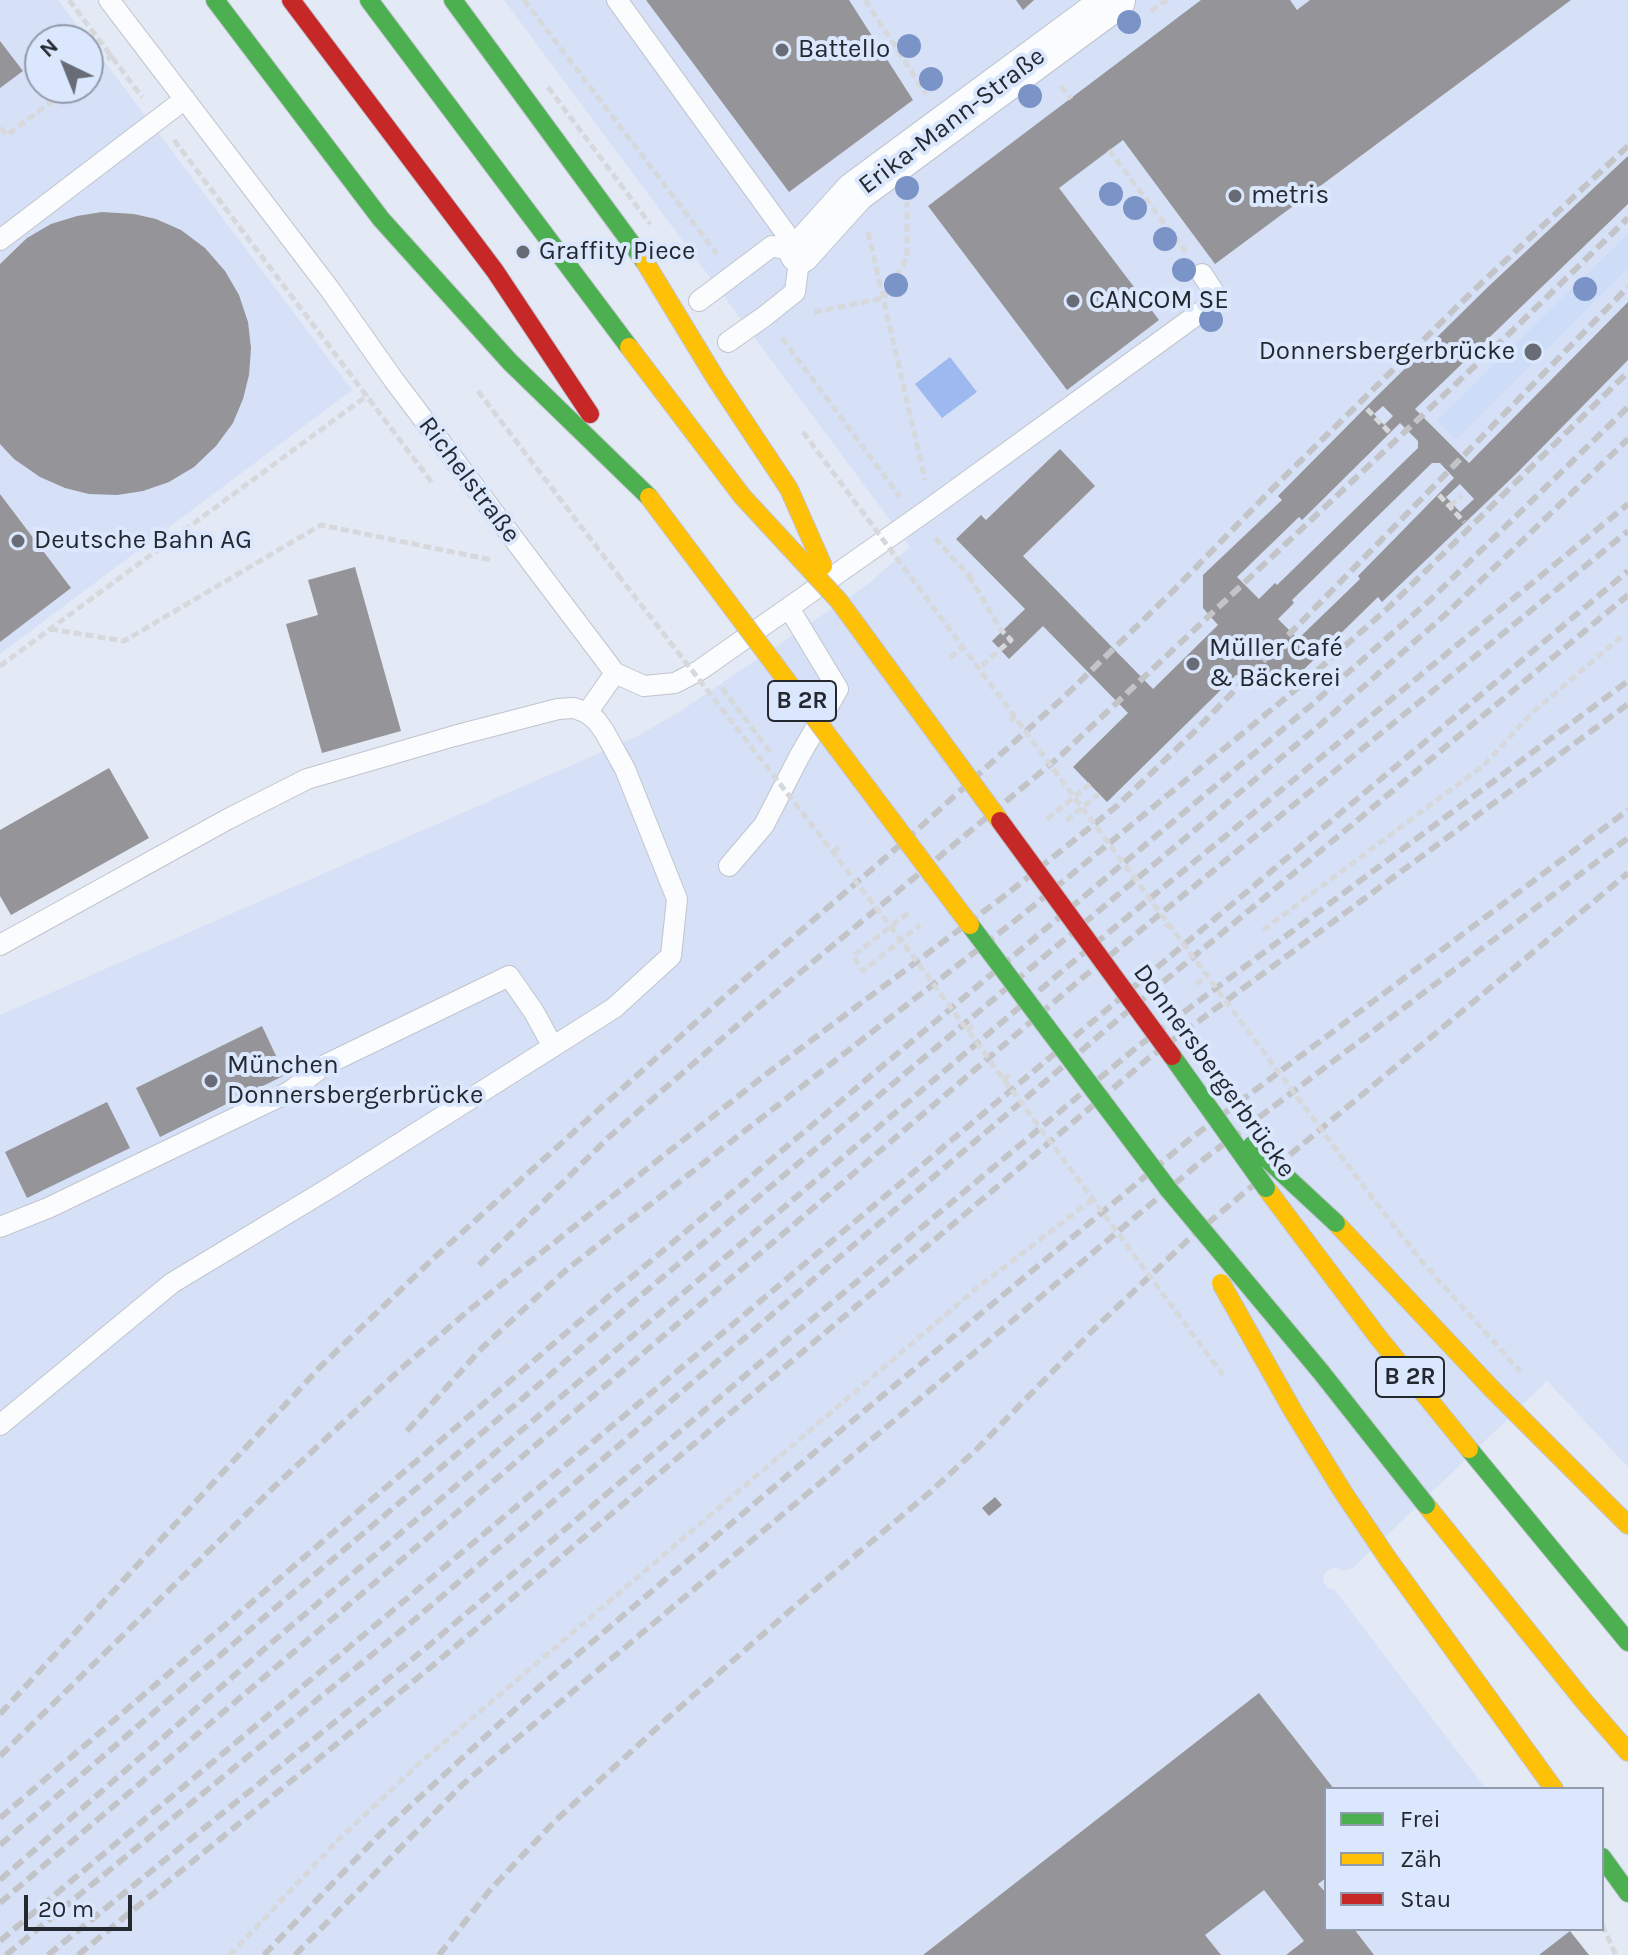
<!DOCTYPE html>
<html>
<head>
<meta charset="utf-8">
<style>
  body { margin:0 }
  #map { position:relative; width:1628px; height:1955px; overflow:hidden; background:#e3e9f5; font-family:Karla,sans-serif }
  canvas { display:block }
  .legend { position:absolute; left:1324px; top:1787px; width:280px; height:144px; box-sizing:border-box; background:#dbe7fd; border:2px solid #929bab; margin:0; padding:10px 14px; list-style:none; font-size:24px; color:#242931 }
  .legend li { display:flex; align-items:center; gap:16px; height:40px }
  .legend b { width:40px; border:2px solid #929bab }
  .north { position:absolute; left:24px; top:24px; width:80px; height:80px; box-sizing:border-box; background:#dbe7fd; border:2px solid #929bab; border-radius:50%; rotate:317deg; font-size:22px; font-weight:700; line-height:32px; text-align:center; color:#242931 }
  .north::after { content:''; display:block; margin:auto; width:28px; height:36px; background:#676c76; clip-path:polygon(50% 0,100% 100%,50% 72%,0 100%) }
  .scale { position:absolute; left:24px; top:1895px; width:108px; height:36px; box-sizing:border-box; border:4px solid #242931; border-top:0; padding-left:10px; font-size:24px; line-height:28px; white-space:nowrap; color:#242931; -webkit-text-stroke:6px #dbe7fd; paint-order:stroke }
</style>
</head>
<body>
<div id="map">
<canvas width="1628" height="1955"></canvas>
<ul class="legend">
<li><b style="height:10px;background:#4caf50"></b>Frei</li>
<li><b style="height:10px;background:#ffc107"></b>Zäh</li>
<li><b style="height:10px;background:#c62828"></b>Stau</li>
</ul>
<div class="north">N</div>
<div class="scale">20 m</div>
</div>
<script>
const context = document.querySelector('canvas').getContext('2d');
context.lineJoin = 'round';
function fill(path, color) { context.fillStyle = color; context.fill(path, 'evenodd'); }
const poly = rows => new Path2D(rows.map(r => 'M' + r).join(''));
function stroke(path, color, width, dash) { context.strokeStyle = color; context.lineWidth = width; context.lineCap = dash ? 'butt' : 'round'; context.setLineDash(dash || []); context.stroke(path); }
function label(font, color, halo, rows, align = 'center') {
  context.font = font + ' Karla,sans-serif'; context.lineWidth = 8; context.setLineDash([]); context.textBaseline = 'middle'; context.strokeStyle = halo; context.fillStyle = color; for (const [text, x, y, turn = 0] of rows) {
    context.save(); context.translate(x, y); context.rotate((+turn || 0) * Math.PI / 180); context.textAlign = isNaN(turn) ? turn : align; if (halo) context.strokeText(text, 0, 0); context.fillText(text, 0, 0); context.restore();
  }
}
fill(poly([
  [0,0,58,0,352,390,0,654],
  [40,40,88,40,88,88,40,88],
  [504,0,1628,0,1628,1467,1547,1381,1353,1568,1341,1571,1337,1567,1329,1569,1324,1574,1323,1581,1328,1588,1334,1589,1486,1789,1326,1789,1326,1929,1572,1929,1570,1931,1589,1955,0,1955,0,1015,636,737,679,712,867,585,910,547]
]), '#d6e1f7');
fill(poly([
  [1628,234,1628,268,1456,439,1437,420]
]), '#cddcf7');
fill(poly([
  [950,357,977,392,942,418,915,384]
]), '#9db9f0');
fill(poly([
  [646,0,849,0,913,100,789,192],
  [1016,0,1034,0,1023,10],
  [1201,0,1290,0,1297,10,1310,0,1571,0,1215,264,1123,140,1059,188,1159,320,1067,390,928,206],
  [0,41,23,71,0,88],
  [1628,156,1628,204,1415,409,1469,463,1628,302,1628,360,1516,474,1382,602,1378,597,1296,677,1236,675,1107,802,1073,767,1128,713,1043,626,1009,659,992,641,1025,609,956,539,981,515,986,520,1060,449,1095,486,1023,556,1153,689,1218,625,1203,608,1203,575,1282,500,1278,496,1375,398,1490,285],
  [1383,406,1393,416,1384,425,1374,414],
  [1400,423,1418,441,1418,448,1277,585,1275,583,1259,599,1237,577,1299,517,1302,520],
  [1432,463,1440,463,1454,478,1358,576,1360,579,1298,639,1278,619,1294,603,1292,600],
  [1460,484,1474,499,1460,512,1446,497],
  [102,212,134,214,156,219,181,230,205,248,225,271,239,295,248,322,251,348,249,375,243,399,233,423,216,446,194,467,169,482,143,491,117,495,89,494,65,488,40,477,14,459,0,444,0,264,27,238,51,224,77,216],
  [0,494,71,588,0,642],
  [355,567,401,731,322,753,286,624,318,615,308,580],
  [109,768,149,838,11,915,0,896,0,830],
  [262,1026,285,1075,160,1137,136,1088],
  [107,1102,130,1148,27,1198,5,1152],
  [995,1497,1002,1505,989,1516,982,1508],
  [1259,1693,1334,1789,1326,1789,1326,1878,1318,1884,1326,1893,1326,1929,1354,1929,1374,1955,1286,1955,1304,1941,1264,1890,1205,1935,1221,1955,923,1955],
  [1570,1931,1589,1955,1539,1955]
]), '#959498');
const lane = poly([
  [109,0,331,291,393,379,615,673,644,686,675,683,700,670,932,507,1209,306,1213,300,1214,292,1202,274],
  [617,0,800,253,795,292,765,316,728,342],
  [0,240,185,99],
  [699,301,772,246,800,253],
  [587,713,615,673],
  [729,866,764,825,799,757,838,689,789,608],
  [0,945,228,819,307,779,454,736,558,709,574,708,587,713,596,720,604,731,625,769,677,899,671,956,614,1008,331,1187,172,1283,0,1425],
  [0,1227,48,1208,289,1092,325,1065,509,976,534,1012,553,1047]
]);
const street = poly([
  [800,253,855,192,1115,0]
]);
const fast = poly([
  [215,0,381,219,510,362,649,497],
  [369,0,629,347],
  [453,0,645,262],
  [1469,1449,1628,1642],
  [1602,1857,1628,1893]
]);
const slow = poly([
  [1266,1188,1378,1337,1469,1449],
  [1336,1223,1492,1389,1628,1525],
  [1426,1505,1583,1700,1628,1752],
  [1388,1559,1554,1789]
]);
const jam = poly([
  [291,0,495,271,590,414]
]);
stroke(lane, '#c0c4ce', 22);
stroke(street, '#c0c4ce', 42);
stroke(fast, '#c0c4ce', 20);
stroke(slow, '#c0c4ce', 20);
stroke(jam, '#c0c4ce', 20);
stroke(poly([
  [69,0,142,97],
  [524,0,717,254],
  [865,0,926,94],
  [1151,11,1167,0],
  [88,74,113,55],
  [1061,86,1071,99],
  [0,128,7,135,69,88],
  [174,140,433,484],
  [1109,150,1186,252],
  [868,232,925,480],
  [814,312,884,298,907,258,907,202],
  [782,338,900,497],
  [478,391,618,575],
  [1367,409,1390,433],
  [1439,495,1464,522],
  [1450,506,1462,496],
  [935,538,969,576,972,574],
  [969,576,1001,630,1011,640,979,668],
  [50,629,124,641,321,525,492,560],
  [950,658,963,647],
  [0,666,368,395],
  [722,688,771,753],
  [1010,721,1015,717],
  [1047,819,1090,784],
  [1066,821,1099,794],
  [833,852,839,847],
  [908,913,853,956,863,971,920,925],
  [1165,927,1169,924],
  [1263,930,1484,765,1532,713,1621,637],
  [1196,984,1208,976],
  [968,1032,973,1024],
  [1003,1080,1010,1074],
  [1602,1925,1616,1955],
  [230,1955,338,1840,422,1761,977,1288,1093,1199]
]), '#d6d8dc', 5, [8, 4]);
stroke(lane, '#fbfcfe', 20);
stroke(street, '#fbfcfe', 40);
stroke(fast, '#4caf50', 18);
stroke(slow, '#ffc107', 18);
stroke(jam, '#c62828', 18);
stroke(poly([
  [479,1265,609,1137,748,1016,1058,758,1512,331,1628,218],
  [407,1431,482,1348,566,1270,1021,916,1294,691,1388,608,1628,372],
  [0,1714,320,1367,437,1255,723,998,907,839,1065,696,1175,589,1272,489,1473,291,1628,146],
  [0,1756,276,1485,403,1367,468,1311,765,1075,1007,894,1118,805,1192,734,1628,287],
  [0,1818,615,1291,1308,708,1430,600,1628,407],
  [0,1845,261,1620,536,1387,632,1303,1321,724,1446,614,1628,439],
  [0,1880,277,1638,1068,966,1628,504],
  [0,1903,1081,979,1628,531],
  [0,1941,1628,571],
  [6,1955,413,1621,1115,1022,1628,595],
  [48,1955,427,1647,774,1351,1137,1047,1628,681],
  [78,1955,437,1662,1150,1057,1628,704],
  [264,1955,380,1834,537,1689,815,1452,1190,1139,1628,810],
  [295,1955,463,1784,1204,1159,1628,838],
  [439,1955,489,1891,554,1822,670,1716,786,1614,929,1493,977,1449,1093,1330,1190,1238,1628,873]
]), '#c3c4c8', 6, [12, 6]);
const fastBridge = poly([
  [970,925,1169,1190,1321,1372,1426,1505],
  [1172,1056,1266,1188],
  [1252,1145,1336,1223]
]);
const slowBridge = poly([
  [645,262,716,379,789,489,823,566],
  [629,347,742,496,839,601,1000,821],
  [649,497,970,925],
  [1221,1283,1293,1411,1343,1492,1388,1559]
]);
const jamBridge = poly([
  [1000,821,1172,1056]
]);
stroke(fastBridge, '#c0c4ce', 20, []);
stroke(slowBridge, '#c0c4ce', 20, []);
stroke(jamBridge, '#c0c4ce', 20, []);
stroke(poly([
  [548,87,650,224],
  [803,432,1373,1199,1423,1263,1520,1371],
  [618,575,891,927,1223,1375]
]), '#d6d8dc', 5, [8, 4]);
stroke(fastBridge, '#4caf50', 18);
stroke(slowBridge, '#ffc107', 18);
stroke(jamBridge, '#c62828', 18);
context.fillStyle = '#7b94c8';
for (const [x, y] of [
  [1129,22],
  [909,46],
  [931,79],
  [1030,96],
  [907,188],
  [1111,194],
  [1135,208],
  [1165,239],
  [1184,270],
  [896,285],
  [1585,289],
  [1211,320]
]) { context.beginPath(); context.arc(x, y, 12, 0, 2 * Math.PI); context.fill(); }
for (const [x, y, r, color] of [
  [782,50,8,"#676c76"],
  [1235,196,8,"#676c76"],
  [523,252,8,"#676c76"],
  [1073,301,8,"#676c76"],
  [1533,352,10,"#676c76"],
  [18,541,8,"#676c76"],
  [1193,664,8,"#676c76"],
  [211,1081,8,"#676c76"]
]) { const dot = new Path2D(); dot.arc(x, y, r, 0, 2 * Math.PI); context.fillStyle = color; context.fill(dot); stroke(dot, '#dbe7fd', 3); }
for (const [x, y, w] of [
  [802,701,68],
  [1410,1377,68]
]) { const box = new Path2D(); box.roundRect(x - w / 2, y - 20, w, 40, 6); context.fillStyle = '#dbe7fd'; context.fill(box); stroke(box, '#242931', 2); }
label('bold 24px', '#242931', null, [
  ["B 2R",802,701],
  ["B 2R",1410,1377]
]);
label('26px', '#242931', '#dbe7fd', [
  ["Battello",798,50],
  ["metris",1251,196],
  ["Graffity Piece",539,252],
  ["CANCOM SE",1089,301],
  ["Donnersbergerbrücke",1515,352,"right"],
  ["Deutsche Bahn AG",34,541],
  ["Müller Café",1209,649],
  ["& Bäckerei",1209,679],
  ["München",227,1066],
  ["Donnersbergerbrücke",227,1096]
], 'left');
label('26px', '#242931', '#dbe7fd', [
  ["Erika-Mann-Straße",952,121,-37],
  ["Richelstraße",469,480,53],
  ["Donnersbergerbrücke",1214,1071,54]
]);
</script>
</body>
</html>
